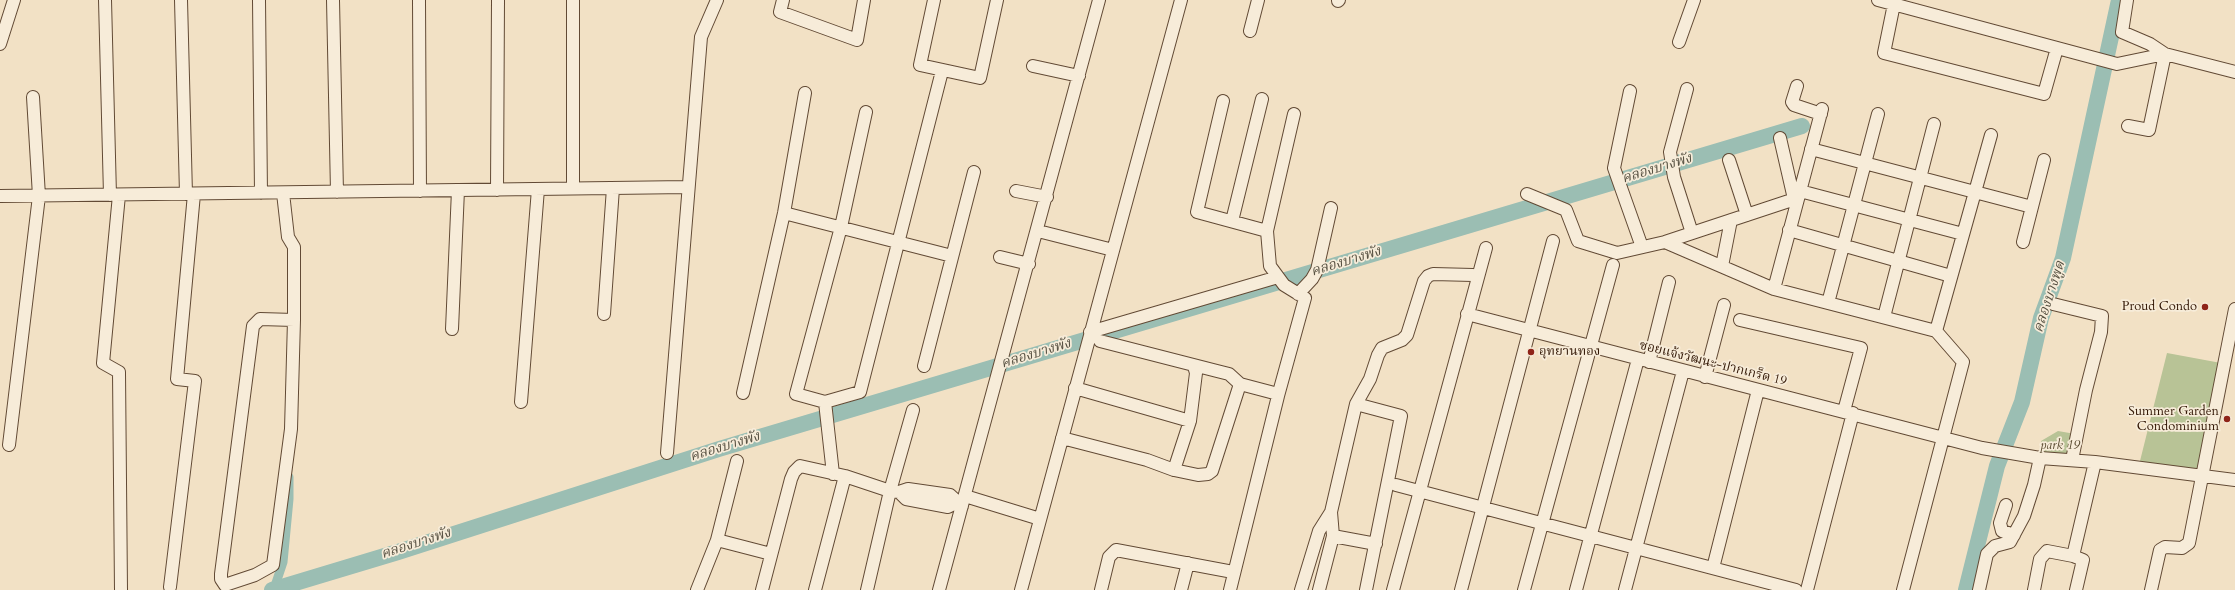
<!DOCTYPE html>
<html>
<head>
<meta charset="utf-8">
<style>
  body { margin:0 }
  canvas { display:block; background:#f2e1c5 }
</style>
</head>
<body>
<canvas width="2235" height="590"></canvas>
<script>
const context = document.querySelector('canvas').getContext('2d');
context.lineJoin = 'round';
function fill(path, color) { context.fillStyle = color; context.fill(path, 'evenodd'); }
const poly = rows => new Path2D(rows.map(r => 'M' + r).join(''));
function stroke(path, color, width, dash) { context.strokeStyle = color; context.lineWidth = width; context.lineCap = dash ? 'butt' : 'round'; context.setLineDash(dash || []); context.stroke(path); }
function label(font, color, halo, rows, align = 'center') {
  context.font = font + ' Cardo,"Noto Serif Thai",serif'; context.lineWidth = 3.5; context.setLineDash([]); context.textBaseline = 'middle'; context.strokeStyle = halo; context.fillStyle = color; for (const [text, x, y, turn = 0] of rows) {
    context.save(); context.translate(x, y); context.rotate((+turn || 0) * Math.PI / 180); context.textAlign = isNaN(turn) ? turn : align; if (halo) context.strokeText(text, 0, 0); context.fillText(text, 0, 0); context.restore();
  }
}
fill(poly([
  [2167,353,2221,363,2206,481,2139,465],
  [2058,431,2081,435,2074,462,2040,458,2041,441]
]), '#b8c396');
stroke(poly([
  [274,589,283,562,289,499,289,477]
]), '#9bbeb3', 9);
stroke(poly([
  [272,590,398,552,719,449,1802,126],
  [1966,590,1997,466,2022,402,2041,318,2063,258,2119,0]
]), '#9bbeb3', 16);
const minor = poly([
  [105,0,110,195],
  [181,0,186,194],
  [259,0,261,193],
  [333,0,337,192],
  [419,0,420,191],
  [573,0,573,188],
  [783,0,780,12,857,40,864,0],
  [934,0,920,65,980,78,997,0],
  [1878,0,2117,64,2165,54],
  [2127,0,2122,32,2150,44,2165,54],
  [1338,1,1339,0],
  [1894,4,1884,53,2044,94,2057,48],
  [1250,31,1258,0],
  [1679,42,1694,0],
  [0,44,14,0],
  [1033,66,1079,76],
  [1797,86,1792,102,1794,105,1821,114],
  [1687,89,1670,152,1674,177,1692,233],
  [1630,91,1614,168,1642,247],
  [1223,101,1197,212,1267,231],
  [866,112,841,227,796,394,825,402,860,392,942,71],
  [2128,126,2149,130,2165,54,2235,72],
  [1780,138,1794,199],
  [1811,149,2032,207],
  [1729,160,1747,215],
  [497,190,498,0],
  [1016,191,1047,197],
  [1800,191,1963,234],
  [283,193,288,237,294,247,294,320,291,429,273,565,255,575,225,585,221,579,221,574,253,326,260,319,294,320],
  [1527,194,1566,210,1578,241,1617,253,1665,242,1798,198],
  [119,195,103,363,119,372,121,590],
  [0,196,687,187],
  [784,213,952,256],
  [1232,221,1262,99],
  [1789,230,1951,276],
  [1038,231,1113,250],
  [1665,242,1774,289,1936,331],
  [2023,242,2044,160],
  [1000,257,1029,264],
  [1722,266,1731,220],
  [1774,289,1822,109],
  [1298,294,1312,279,1317,270,1331,208],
  [1828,303,1878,114],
  [2053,304,2102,316,2101,332,2086,390,2072,460],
  [604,314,613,188],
  [1467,314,1982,448,2040,458,2095,462,2235,480],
  [1884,317,1934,124],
  [1740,320,1861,348,1844,411],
  [452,329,458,190],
  [1090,332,1278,277],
  [1100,341,1217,371,1229,374,1240,384,1278,394],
  [1649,362,1669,282],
  [924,366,974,172],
  [1705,377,1724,305],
  [1075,388,1190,421],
  [743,393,784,213,805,93],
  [521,402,538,189],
  [825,402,833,474],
  [1356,404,1401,416,1366,590],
  [1062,438,1147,460,1174,470,1198,475,1208,474,1212,471,1240,384],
  [9,445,39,196,33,97],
  [667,453,701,37,717,0],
  [1174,470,1190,421,1196,373,1194,366],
  [1396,485,1796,590],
  [899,492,906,499,948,507,956,503],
  [965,496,1040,519],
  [2006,505,2000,523,2002,531,2014,535],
  [1333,536,1376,544],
  [717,540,771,554],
  [2073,556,2095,462],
  [1713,568,1758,390],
  [170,587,195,381,177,379,194,194],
  [697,590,717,540,737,461],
  [762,590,791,479,794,472,800,466,845,476,890,491,899,492,908,489,950,495,962,506],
  [815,590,845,476],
  [867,590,890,491,913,410],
  [939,590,1099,0],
  [1021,590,1181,0],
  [1101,590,1109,557,1116,550,1233,572],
  [1181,590,1188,563],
  [1230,590,1278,396,1305,298,1284,285,1270,266,1267,231,1294,114],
  [1301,590,1319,531,1331,512],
  [1319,590,1333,536,1331,512,1356,404,1370,379,1378,355,1382,348,1402,340,1407,335,1424,281,1428,276,1433,274,1473,275],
  [1393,590,1486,248],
  [1461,590,1553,241],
  [1524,590,1613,265],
  [1576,590,1638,359],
  [1625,590,1683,371],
  [1807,590,1853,413],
  [1903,590,1963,362,1936,331,1991,135],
  [1979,590,1987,554,1995,546,2010,542,2024,516,2034,485,2040,458],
  [2034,590,2040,559,2047,551,2073,556,2083,560,2076,590],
  [2151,590,2160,550,2165,547,2182,548,2189,543,2235,309]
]);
stroke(minor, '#624a35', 14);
stroke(minor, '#f7ecd9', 12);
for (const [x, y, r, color] of [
  [2205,307,4,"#8f2418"],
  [1531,352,4,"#8f2418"],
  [2227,419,4,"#8f2418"]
]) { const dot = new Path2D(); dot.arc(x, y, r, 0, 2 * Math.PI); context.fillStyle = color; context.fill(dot); stroke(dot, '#f7ecd9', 1.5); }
label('13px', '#321705', '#f7ecd9', [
  ["Proud Condo",2197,307],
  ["อุทยานทอง",1539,352,"left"],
  ["Summer Garden",2219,412],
  ["Condominium",2219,427]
], 'right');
label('13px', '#321705', '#f7ecd9', [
  ["ซอยแจ้งวัฒนะ-ปากเกร็ด 19",1713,364,14]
]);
label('italic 13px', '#5a4b30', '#f7ecd9', [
  ["park 19",2060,446]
]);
label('italic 14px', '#575142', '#f7ecd9', [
  ["คลองบางพัง",1657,169,-17],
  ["คลองบางพัง",1346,262,-17],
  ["คลองบางพูด",2050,297,-72],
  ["คลองบางพัง",1036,354,-17],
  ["คลองบางพัง",725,447,-17],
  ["คลองบางพัง",416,544,-18]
]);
</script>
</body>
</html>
